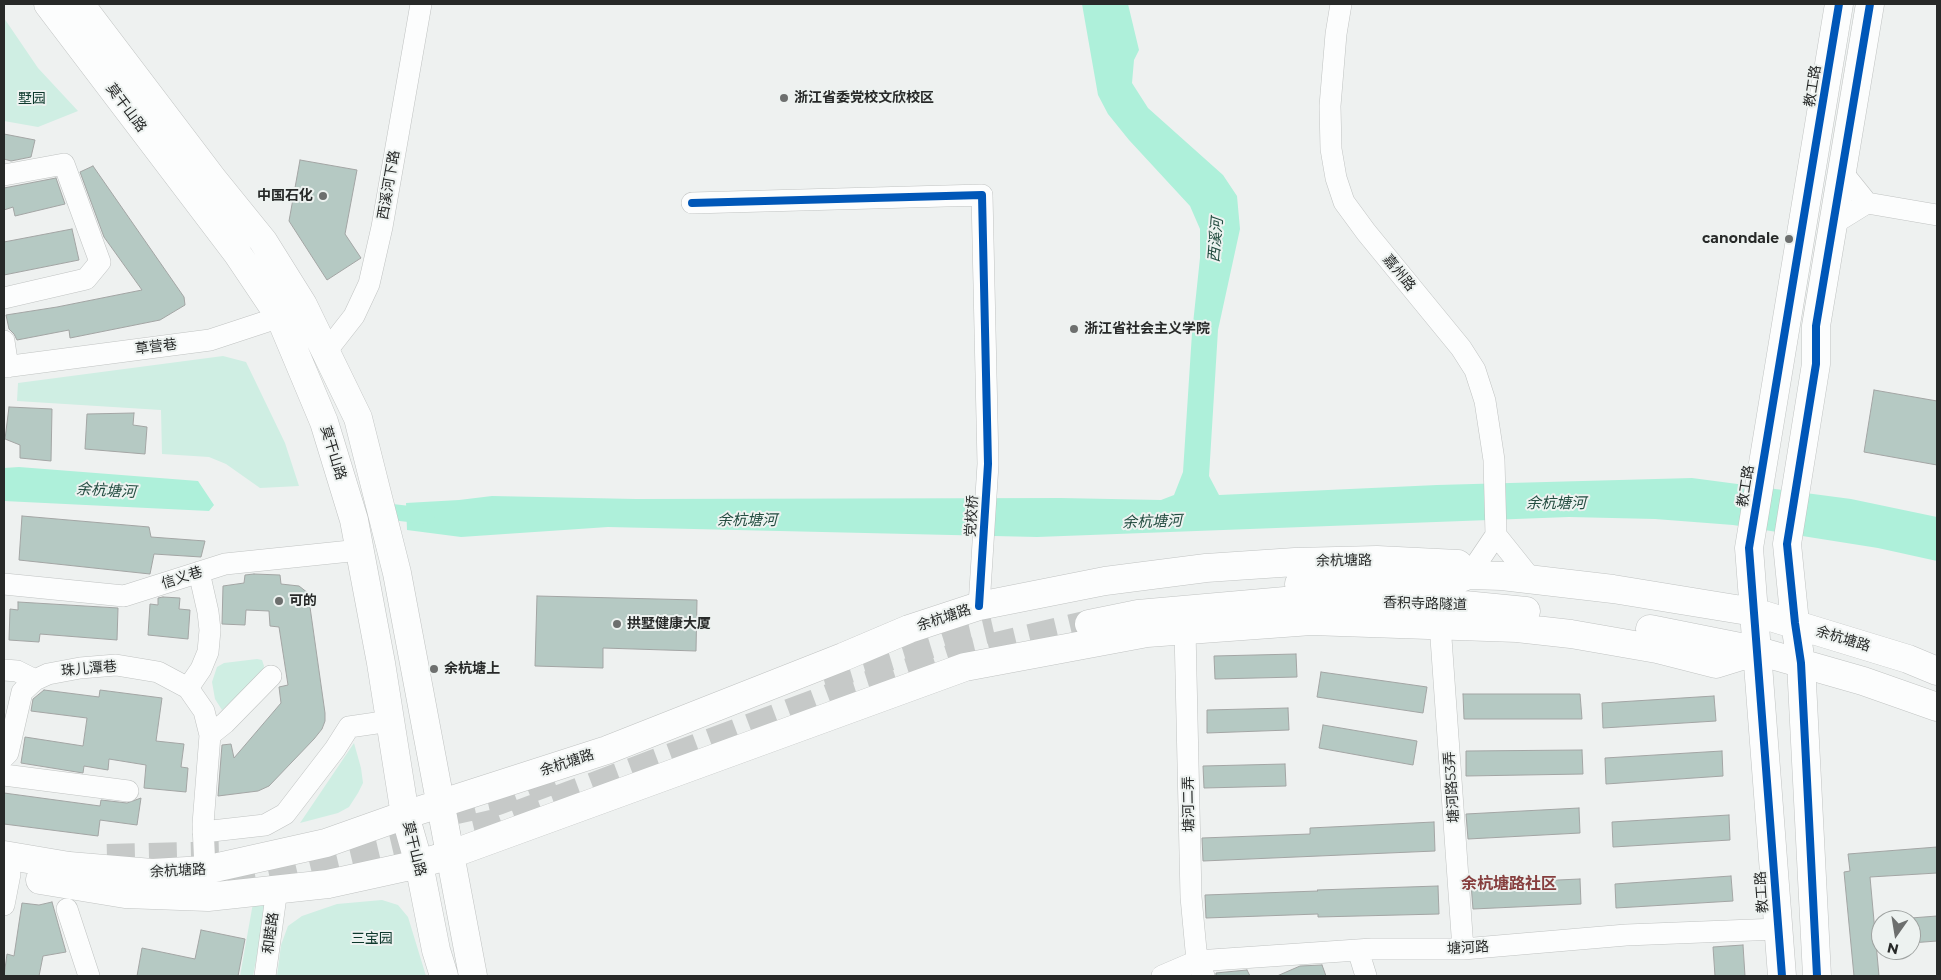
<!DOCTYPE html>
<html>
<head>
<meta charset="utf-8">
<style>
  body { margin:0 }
  #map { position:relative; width:1941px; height:980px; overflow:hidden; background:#eef1f0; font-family:Montserrat,sans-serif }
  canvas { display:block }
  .frame { position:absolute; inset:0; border:5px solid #272928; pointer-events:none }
  .north { position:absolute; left:1871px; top:910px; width:50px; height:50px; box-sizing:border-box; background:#edf2f0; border:1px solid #9ea2a0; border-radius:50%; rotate:193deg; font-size:14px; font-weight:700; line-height:20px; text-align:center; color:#272928 }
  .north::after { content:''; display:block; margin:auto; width:18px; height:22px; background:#6d6f6e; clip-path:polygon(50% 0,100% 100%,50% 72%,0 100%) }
</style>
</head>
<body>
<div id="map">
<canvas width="1941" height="980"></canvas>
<div class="frame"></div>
<div class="north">N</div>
</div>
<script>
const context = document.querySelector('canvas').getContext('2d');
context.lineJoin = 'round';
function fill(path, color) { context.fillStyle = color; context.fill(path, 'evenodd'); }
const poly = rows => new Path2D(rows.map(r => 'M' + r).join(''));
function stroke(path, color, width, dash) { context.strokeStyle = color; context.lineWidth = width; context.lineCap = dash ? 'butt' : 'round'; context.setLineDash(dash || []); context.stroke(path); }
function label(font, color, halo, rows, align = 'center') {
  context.font = font + ' Montserrat,"Noto Sans SC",sans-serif'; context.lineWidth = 4; context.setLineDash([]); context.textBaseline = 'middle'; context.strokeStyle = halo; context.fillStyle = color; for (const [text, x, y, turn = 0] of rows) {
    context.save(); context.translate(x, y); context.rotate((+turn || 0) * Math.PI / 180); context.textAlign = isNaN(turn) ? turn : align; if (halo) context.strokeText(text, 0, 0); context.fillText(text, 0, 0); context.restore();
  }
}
fill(poly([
  [4,18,38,68,78,111,38,127,4,121],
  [223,356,246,362,285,443,299,486,260,488,226,464,209,457,162,454,161,410,17,401,18,383],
  [257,659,262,660,264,666,263,672,222,710,215,699,212,682,217,667,224,663],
  [354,743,361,768,363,783,358,793,349,807,338,813,300,823],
  [268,898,253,976,240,976,253,903],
  [382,900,398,905,408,917,426,976,277,976,281,945,288,926,302,916,337,904]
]), '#cfeee3');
fill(poly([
  [1082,4,1128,4,1139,50,1134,60,1132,83,1148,108,1223,175,1237,196,1240,229,1218,330,1209,476,1219,495,1437,485,1692,478,1851,499,1937,517,1937,561,1878,548,1733,525,1655,519,1569,517,1037,537,608,527,461,537,407,530,406,503,459,500,492,496,636,499,1061,498,1161,500,1174,495,1183,472,1192,333,1200,258,1200,229,1190,206,1129,140,1108,114,1098,95],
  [19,467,198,481,214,505,209,511,4,501,4,468]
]), '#aef0da');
stroke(poly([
  [374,510,427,516]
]), '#aef0da', 16);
const building = poly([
  [4,134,35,140,31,157,11,161,4,159,4,134],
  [300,160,357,170,345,234,361,258,327,280,289,221,300,160],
  [93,166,184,297,185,305,160,320,70,338,69,330,17,340,14,334,9,329,6,315,57,307,142,290,104,237,80,172,93,166],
  [56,178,65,204,15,216,13,207,4,210,4,188,56,178],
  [72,229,79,260,4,275,4,242,72,229],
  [1874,390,1937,401,1937,465,1864,452,1874,390],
  [9,407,52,409,51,461,20,458,20,445,5,439,9,407],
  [134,413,133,425,147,427,145,454,85,449,87,414,134,413],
  [22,516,149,527,151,537,205,541,201,557,154,554,150,574,19,560,22,516],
  [254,574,280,575,281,584,299,586,308,593,325,713,325,721,322,729,314,739,269,786,258,791,218,796,222,745,231,744,234,758,281,703,279,687,288,685,279,627,270,626,269,611,246,610,245,625,222,624,223,586,244,583,245,575,254,574],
  [537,596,697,600,696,651,603,648,603,668,535,666,537,596],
  [163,597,180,598,179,609,190,610,188,639,148,635,150,604,158,605,158,598,163,597],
  [18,602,118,608,117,640,40,634,39,642,9,640,10,609,18,610,18,602],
  [1296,654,1297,677,1215,679,1214,656,1296,654],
  [1321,672,1427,687,1423,713,1317,697,1321,672],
  [44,690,99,697,100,690,162,698,156,741,184,744,181,767,188,768,186,792,144,788,146,765,109,759,108,770,84,766,83,773,21,763,25,737,83,746,87,718,31,711,33,699,44,690],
  [1463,694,1580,694,1582,719,1464,719,1463,694],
  [1714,696,1716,721,1603,728,1602,703,1714,696],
  [1288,708,1289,730,1207,733,1207,710,1288,708],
  [1323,725,1417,741,1413,765,1319,748,1323,725],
  [1582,750,1583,774,1466,776,1466,751,1582,750],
  [1722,751,1723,776,1606,784,1605,758,1722,751],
  [1285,764,1286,786,1204,788,1203,766,1285,764],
  [4,793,100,806,101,800,127,803,141,798,137,825,100,820,98,836,4,824,4,793],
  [1579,808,1580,833,1468,839,1466,814,1579,808],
  [1729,815,1730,840,1613,847,1612,822,1729,815],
  [1434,822,1435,851,1203,861,1202,838,1310,834,1310,828,1434,822],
  [1937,847,1937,873,1870,877,1879,976,1854,976,1844,872,1850,871,1848,854,1937,847],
  [1731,876,1733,901,1616,908,1615,884,1731,876],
  [1580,879,1581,904,1473,909,1471,884,1580,879],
  [1438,886,1439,914,1318,917,1318,914,1206,918,1205,895,1318,891,1317,890,1438,886],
  [52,902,66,952,43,956,39,976,4,976,7,954,14,956,22,903,39,905,52,902],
  [1937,916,1937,941,1911,943,1911,918,1937,916],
  [201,930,245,939,238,976,137,976,142,948,195,959,201,930],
  [1743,945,1745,976,1715,976,1713,947,1743,945],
  [1322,965,1326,976,1277,976,1300,966,1322,965],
  [1247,970,1250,976,1216,976,1216,973,1247,970]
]);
fill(building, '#b5c9c3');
stroke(building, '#a3a5a4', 1);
stroke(poly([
  [823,677,954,637,993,628],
  [447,812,498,801,559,778],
  [107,858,231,855],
  [228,883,267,877,495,823,840,694,971,652,1089,624]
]), '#c6c9c8', 28, [28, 14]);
const minor = poly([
  [1341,4,1336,34,1330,106,1331,149,1336,178,1344,202,1366,232,1461,348,1475,370,1485,401,1494,460,1496,535,1469,575],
  [1842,172,1867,203,1937,215],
  [4,175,64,164,100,262,86,279,4,298],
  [692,203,982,195,988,464,979,606],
  [1833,224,1867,203],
  [4,341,8,367],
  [325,353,354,316,369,284,382,227,421,4],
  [4,367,210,340,280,317,294,310],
  [1496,535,1532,580],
  [4,584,124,596,225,564,360,550],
  [1440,624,1463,949],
  [1185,630,1191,897,1197,961,1204,976],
  [4,670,17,671,35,680],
  [188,688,201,669,208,652,210,630,208,612,199,572],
  [210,735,225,723,271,676],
  [4,757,8,753,22,692,35,680,48,674,80,668,116,665,158,672,188,688,204,711,210,735,203,824,205,870],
  [4,775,128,791],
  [203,832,265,825,285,814,335,749,349,727,390,721],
  [4,905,10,874],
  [67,909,89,976],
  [1358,950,1366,976],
  [265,976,277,889],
  [1162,976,1197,961,1372,949,1463,949,1626,935,1778,929]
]);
const major = poly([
  [48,4,237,253,280,317,324,422,354,520,381,663,405,815,419,864,436,950,444,976],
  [80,4,212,178,263,241,303,305,358,418,397,573,473,976],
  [1299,584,1365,582,1445,584,1469,575],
  [1089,624,1138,614,1285,601,1454,604,1526,611],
  [1650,629,1755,650],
  [4,855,69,866,152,873,205,870,326,843,405,815,607,750,843,657,909,629,979,606,1105,581,1206,568,1295,562,1377,560,1458,564,1469,575,1502,576,1613,589,1754,612,1908,659,1937,671],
  [40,880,125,894,208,897,328,884,419,864,449,855,965,667,1147,633,1311,621,1517,628,1571,634,1657,649,1716,664,1758,651,1863,681,1937,707],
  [1782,976,1749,548,1839,4],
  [1817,976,1801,663,1795,623,1787,544,1816,364,1816,326,1870,4]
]);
stroke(minor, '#c0c3c2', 22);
stroke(major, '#c0c3c2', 29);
stroke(minor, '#fcfdfd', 21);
stroke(major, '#fcfdfd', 28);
stroke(poly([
  [692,203,982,195,988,464,979,606],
  [1782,976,1749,548,1839,4],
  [1817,976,1801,663,1795,623,1787,544,1816,364,1816,326,1870,4]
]), '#0057b8', 8);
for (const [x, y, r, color] of [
  [784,98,5,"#6d6f6e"],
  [323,196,5,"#6d6f6e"],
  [1789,239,5,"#6d6f6e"],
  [1074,329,5,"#6d6f6e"],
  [279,601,5,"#6d6f6e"],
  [617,624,5,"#6d6f6e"],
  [434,669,5,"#6d6f6e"]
]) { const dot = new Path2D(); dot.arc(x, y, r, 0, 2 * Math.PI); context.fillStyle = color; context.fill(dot); stroke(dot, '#edf2f0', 2); }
label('14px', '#272928', '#edf2f0', [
  ["教工路",1813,86,-81],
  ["莫干山路",126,108,53],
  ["西溪河下路",389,185,-80],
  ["嘉州路",1399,273,51],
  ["草营巷",156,347,-7],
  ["莫干山路",333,453,73],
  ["教工路",1746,486,-81],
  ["党校桥",972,516,-86],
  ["余杭塘路",1344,561,-1],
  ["信义巷",182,578,-18],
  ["香积寺路隧道",1425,604,2],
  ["余杭塘路",944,618,-18],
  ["余杭塘路",1843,639,17],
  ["珠儿潭巷",89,669,-5],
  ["余杭塘路",567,763,-18],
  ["塘河路53弄",1452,787,-94],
  ["塘河二弄",1189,804,-91],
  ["莫干山路",414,849,76],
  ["余杭塘路",178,871,-3],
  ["教工路",1762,892,-94],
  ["和睦路",271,933,-82],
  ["塘河路",1468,948,-3]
]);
label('bold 14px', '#272928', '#edf2f0', [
  ["浙江省委党校文欣校区",794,98],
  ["中国石化",313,196,"right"],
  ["canondale",1779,239,"right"],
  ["浙江省社会主义学院",1084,329],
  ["可的",289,601],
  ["拱墅健康大厦",627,624],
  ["余杭塘上",444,669]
], 'left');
label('14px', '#0d382c', '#edf2f0', [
  ["墅园",32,99],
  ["三宝园",372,939]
]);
label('italic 15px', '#244d41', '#edf2f0', [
  ["西溪河",1216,240,-85],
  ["余杭塘河",106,491,3],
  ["余杭塘河",1556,504],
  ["余杭塘河",747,521],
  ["余杭塘河",1152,522,-2]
]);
label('bold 16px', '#863e3e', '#edf2f0', [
  ["余杭塘路社区",1509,884]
]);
</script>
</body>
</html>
